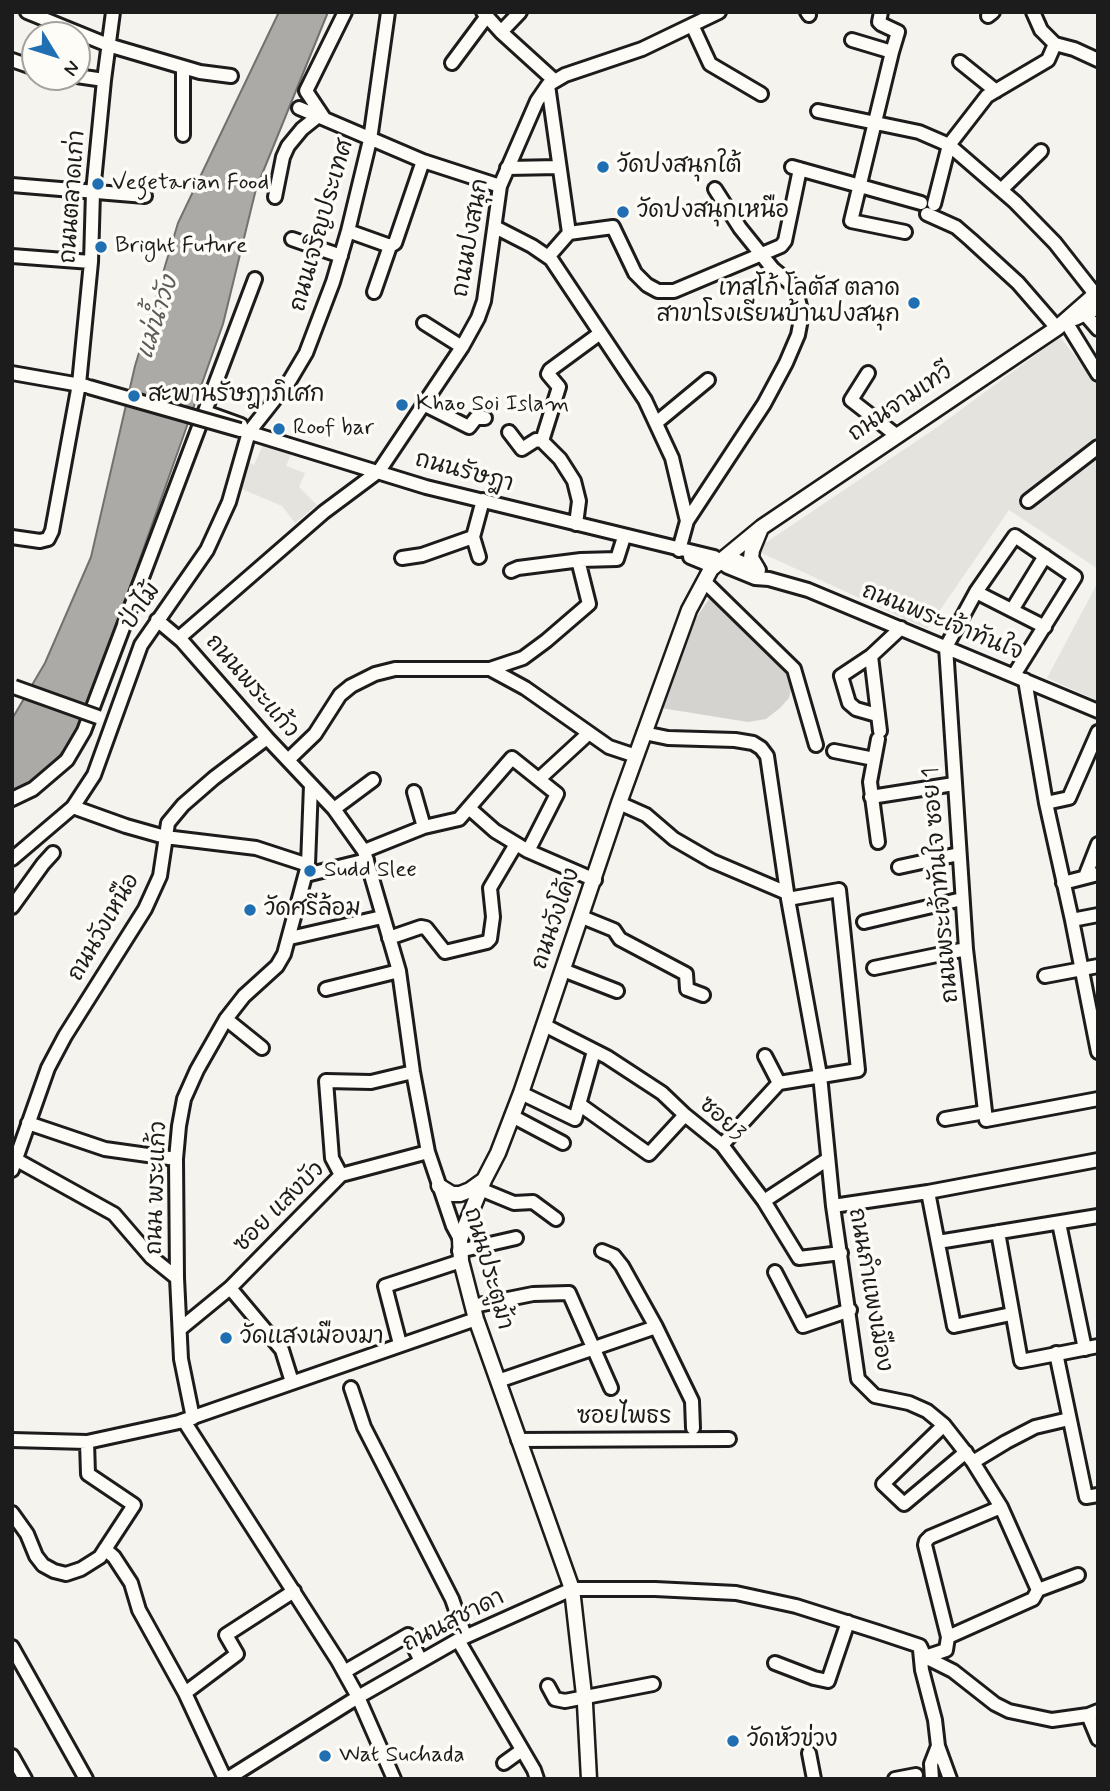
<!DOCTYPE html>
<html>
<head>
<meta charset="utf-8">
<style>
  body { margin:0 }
  #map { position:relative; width:1110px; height:1791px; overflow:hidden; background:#f4f3ee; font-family:Mynerve,sans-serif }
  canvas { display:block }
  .frame { position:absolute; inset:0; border:14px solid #1c1c1c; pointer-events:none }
  .north { position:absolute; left:21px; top:21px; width:70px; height:70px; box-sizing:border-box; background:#fdfcf7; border:2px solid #a3a29f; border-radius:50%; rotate:128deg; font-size:19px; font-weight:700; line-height:28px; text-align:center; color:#1c1c1c }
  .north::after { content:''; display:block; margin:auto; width:24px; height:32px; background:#1f6fb2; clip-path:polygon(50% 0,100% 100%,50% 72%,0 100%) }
</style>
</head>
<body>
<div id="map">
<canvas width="1110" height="1791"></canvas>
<div class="frame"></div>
<div class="north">N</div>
</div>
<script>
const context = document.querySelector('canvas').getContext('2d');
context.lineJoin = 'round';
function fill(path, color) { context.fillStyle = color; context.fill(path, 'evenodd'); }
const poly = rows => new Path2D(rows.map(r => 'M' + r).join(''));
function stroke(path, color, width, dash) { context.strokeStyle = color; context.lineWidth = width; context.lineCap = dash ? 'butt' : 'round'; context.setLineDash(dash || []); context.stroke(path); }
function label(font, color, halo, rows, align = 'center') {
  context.font = font + ' Mynerve,"Playpen Sans Thai",sans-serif'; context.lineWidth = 7; context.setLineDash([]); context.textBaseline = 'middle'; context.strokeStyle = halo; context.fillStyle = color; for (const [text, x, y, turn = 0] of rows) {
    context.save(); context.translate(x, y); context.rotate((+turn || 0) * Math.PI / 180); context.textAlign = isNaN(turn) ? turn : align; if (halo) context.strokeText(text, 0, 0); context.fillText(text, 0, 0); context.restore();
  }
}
fill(poly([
  [1060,337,1098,385,1098,569,1009,510,927,629,755,550,936,428],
  [263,445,291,455,286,466,305,473,299,487,317,505,295,523,282,506,237,487,244,460,254,465],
  [1098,582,1098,701,1047,678]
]), '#e4e3de');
fill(poly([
  [711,596,789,671,792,685,789,698,780,708,766,719,748,722,661,708,688,630]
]), '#d4d3cf');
const water = poly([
  [279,12,328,12,256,189,223,324,90,700,71,741,55,761,23,789,12,794,12,719,45,663,91,557,135,366,178,223,279,12]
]);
fill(water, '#abaaa6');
stroke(water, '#72716f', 2);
const minor = poly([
  [27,12,108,45,200,72,231,76],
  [483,12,501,32,555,81],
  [807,12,809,15],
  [881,12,879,22,881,24,898,32,892,52],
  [1033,12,1041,30,1055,44,1074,49,1098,60],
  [988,16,993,12],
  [692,25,710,64,761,94],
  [501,32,520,12],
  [852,40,892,52,851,221,905,232],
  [12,60,35,68],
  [960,62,996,91],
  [452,63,487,16],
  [77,76,104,80],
  [548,85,569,233],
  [299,108,423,161,500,186],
  [818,111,919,132,949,145,1015,202,1055,243,1095,294],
  [324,118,306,91,345,12],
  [183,135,183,67],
  [792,167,921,203],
  [507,168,559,167],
  [12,185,145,196],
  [1002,189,1041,151],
  [275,197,283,157,288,146,302,129,317,117],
  [934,204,949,145,987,96,1048,60,1055,44],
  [927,214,956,227,971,240,1018,283,1057,328],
  [495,227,532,246,551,259,645,400,672,458,687,521],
  [348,231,390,246],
  [569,233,613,227,635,273,647,285,658,291,674,291,781,246,785,241,800,169],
  [292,239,341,256],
  [12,256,91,262],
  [548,257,569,233],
  [374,292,390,246,395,243,423,161],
  [1085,314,1098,329],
  [1066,322,1098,374],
  [424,323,462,347],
  [12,373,86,386],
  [868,373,851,400,896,435],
  [423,404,469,427,476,418,485,418],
  [205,412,241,425],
  [656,423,708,380],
  [244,431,426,487,714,557,728,567,755,578,769,579,808,590,1098,711],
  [509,432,522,449,536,440,542,441],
  [1028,501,1098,447],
  [576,524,579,501,574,481,560,459,542,441,559,387,548,374,550,370,599,334],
  [12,537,40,541,48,539,52,531,79,384,91,262,93,192,104,80,113,12],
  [679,550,687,521,764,404,786,363,798,335,802,314,795,287,773,269,740,228,715,189],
  [479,557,473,537,483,500],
  [690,557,707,564,720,560,736,560,759,570],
  [402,558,422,555,473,537],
  [511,571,518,568,581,560],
  [708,585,794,669,816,745],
  [976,592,1045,627],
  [1012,610,1045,556],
  [157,620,182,641,267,738,334,809,364,851,399,971,413,1072,428,1152,453,1226,460,1239],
  [179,638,324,512,379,471,462,347,478,318,484,301,500,186,537,101,548,85,565,75,642,49,719,12],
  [871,656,880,731],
  [490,669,525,688,609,747,636,756],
  [1014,675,1075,577,1015,536,976,592,946,647,966,949,986,1120,1098,1099],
  [1025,680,1046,803,1072,920,1098,1052],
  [877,715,856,709,849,703,841,676,871,656,901,628],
  [644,733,668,738,735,740,753,743,761,748,767,756,788,899,820,1075,833,1206,858,1379,875,1396,909,1403,927,1411,944,1425,973,1462,1001,1507,1038,1590,1033,1599,948,1637,946,1650,925,1657],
  [878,739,870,782,878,842],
  [834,751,874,759],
  [288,760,315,734,340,695,351,686,375,674,395,669,490,669,523,658,546,641,589,604,579,564,581,560,617,559,624,537],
  [539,779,589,733],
  [414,792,424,827],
  [871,797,954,784],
  [12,799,33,789,67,760,84,731,255,279],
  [619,803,646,815,674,839,712,861,787,893],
  [1046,803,1069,798,1098,732],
  [73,807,126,826,165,837,256,848,308,865],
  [469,808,495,831,528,851,595,880],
  [334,809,373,780],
  [364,851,424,827,459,819,512,758,557,794,528,851],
  [12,859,73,807,94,775,141,645,207,550,229,502,249,432,290,380,306,353,333,282,348,231,370,140,388,12],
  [899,867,959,854],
  [306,875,367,860],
  [1085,877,1098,844],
  [1063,883,1098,874],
  [12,907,43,864,53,853],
  [582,917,614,930,620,939,686,974,687,989,703,995],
  [1072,920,1098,915],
  [864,922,962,899],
  [290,938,382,917],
  [389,938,421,927,426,928,445,952,487,942,490,939,493,917,490,888,516,844],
  [874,968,966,949],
  [563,970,617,991],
  [1045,976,1098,966],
  [326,989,399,971],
  [226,1019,262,1048],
  [544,1025,607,1057,662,1093,685,1115,722,1145,764,1201,799,1258,841,1253],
  [765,1056,779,1083],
  [521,1093,575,1119,594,1051],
  [579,1104,649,1154,685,1115],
  [512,1116,563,1143],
  [945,1119,985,1112],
  [28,1123,105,1149,176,1159],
  [722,1145,779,1083,858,1070,839,890,788,899],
  [15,1159,114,1214,151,1257,177,1278],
  [12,1170,48,1068,65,1036,145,909,160,876,168,823,183,805,214,778,267,738],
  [341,1175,332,1158,326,1081,371,1082,413,1072],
  [480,1189,514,1203,533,1202,556,1219],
  [928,1192,954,1326,1011,1314],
  [764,1201,828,1159],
  [833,1206,928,1192,1098,1160],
  [1059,1223,1085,1349],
  [998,1232,1021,1361,1098,1346],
  [938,1242,1098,1216],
  [459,1251,516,1238],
  [602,1251,614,1256,622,1266,656,1327,692,1401,693,1428],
  [775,1272,803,1326,850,1310],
  [230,1288,282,1350,292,1382],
  [473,1306,533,1294,569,1293,611,1388],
  [180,1329,230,1288,341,1175,428,1152],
  [400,1344,385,1286,461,1261],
  [1056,1353,1086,1497,1098,1495],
  [498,1381,656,1327],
  [351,1388,364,1427,452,1599,465,1636],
  [193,1418,181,1359,177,1278,176,1159,179,1126,184,1099,197,1070,226,1019,244,996,277,966,284,954,308,865,311,785],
  [184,1421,338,1661,358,1697,394,1779],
  [944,1425,883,1484,904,1504,966,1452],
  [12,1440,87,1442,179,1422,476,1319],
  [518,1440,729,1439],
  [973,1462,1006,1442,1035,1427,1069,1419],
  [12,1513,27,1534,36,1556,43,1565,54,1571,66,1574,81,1569,100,1557,134,1505,88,1474,87,1442],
  [105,1549,114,1557,131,1583,139,1610,185,1693,225,1779],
  [1038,1590,1078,1575],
  [948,1637,925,1545,926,1541,930,1537,1001,1507],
  [458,1640,534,1770,537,1779],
  [12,1647,86,1779],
  [920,1650,922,1670,935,1720,938,1746,931,1764,932,1779],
  [925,1657,953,1671,995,1704,1009,1711,1052,1720,1088,1715,1098,1711],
  [775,1663,814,1678,828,1681,848,1622],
  [344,1672,408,1635,421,1661],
  [548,1686,555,1699,565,1701,653,1684],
  [185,1693,237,1654,226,1635,294,1591],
  [1088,1715,1098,1739],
  [938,1746,950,1779],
  [809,1753,814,1779],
  [12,1756,25,1779],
  [504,1763,522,1750],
  [227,1779,358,1697,458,1640,572,1589,655,1589,736,1593,796,1606,878,1632,920,1646,925,1657],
  [895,1779,916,1775]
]);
const major = poly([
  [1075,318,1098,307],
  [757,568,751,558,752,550,761,528],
  [439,1186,452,1194,460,1194,470,1190,484,1180],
  [589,1779,585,1704,572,1589,476,1319,461,1261,460,1239,484,1180,498,1153,521,1093,619,803,689,610,711,569,762,527,1057,328,1098,292]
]);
stroke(minor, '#1c1c1c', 18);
stroke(major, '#1c1c1c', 19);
stroke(minor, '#fdfcf7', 12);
stroke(major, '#fdfcf7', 14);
const minorBridge = poly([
  [89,387,240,430],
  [14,687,98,717]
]);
stroke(minorBridge, '#1c1c1c', 18, []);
stroke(minorBridge, '#fdfcf7', 12);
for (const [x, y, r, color] of [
  [603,167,7,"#1f6fb2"],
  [98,184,7,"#1f6fb2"],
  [623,212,7,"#1f6fb2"],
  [101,247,7,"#1f6fb2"],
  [914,303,7,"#1f6fb2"],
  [134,396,7,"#1f6fb2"],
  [402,405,7,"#1f6fb2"],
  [279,429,7,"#1f6fb2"],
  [310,871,7,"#1f6fb2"],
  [250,910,7,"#1f6fb2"],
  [226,1338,7,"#1f6fb2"],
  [733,1741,7,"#1f6fb2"],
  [325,1756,7,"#1f6fb2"]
]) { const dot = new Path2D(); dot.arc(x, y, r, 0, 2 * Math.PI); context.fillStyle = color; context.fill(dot); stroke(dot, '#fdfcf7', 2.5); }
label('23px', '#1c1c1c', '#fdfcf7', [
  ["วัดปงสนุกใต้",617,167],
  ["Vegetarian Food",112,184],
  ["วัดปงสนุกเหนือ",637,212],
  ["Bright Future",115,247],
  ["เทสโก้ โลตัส ตลาด",900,290,"right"],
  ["สาขาโรงเรียนบ้านปงสนุก",900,316,"right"],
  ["สะพานรัษฎาภิเศก",148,396],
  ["Khao Soi Islam",416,405],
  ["Roof bar",293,429],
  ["Sudd Slee",324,871],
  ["วัดศรีล้อม",264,910],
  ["วัดแสงเมืองมา",240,1338],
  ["วัดหัวข่วง",747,1741],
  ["Wat Suchada",339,1756]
], 'left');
label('23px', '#1c1c1c', '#fdfcf7', [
  ["ถนนตลาดเก่า",74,197,-86],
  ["ถนนเจริญประเทศ",323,226,-74],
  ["ถนนปงสนุก",472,238,-80],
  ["ถนนจามเทวี",901,404,-34],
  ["ถนนรัษฎา",464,473,15],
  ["ป่าไม้",142,607,-56],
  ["ถนนพระเจ้าทันใจ",942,623,22],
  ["ถนนพระแก้ว",251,687,49],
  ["ถนนพระเจ้าทันใจ ซอย 1",942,885,-95],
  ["ถนนวังโค้ง",557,919,-71],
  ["ถนนวังเหนือ",105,928,-60],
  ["ซอย3",721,1120,43],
  ["ถนน พระแก้ว",158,1188,-88],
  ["ซอย แสงบัว",280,1208,-45],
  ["ถนนประตูม้า",487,1269,74],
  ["ถนนกำแพงเมือง",869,1290,80],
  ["ซอยไพธร",624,1418],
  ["ถนนสุชาดา",454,1622,-27]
]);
label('italic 24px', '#5c5c5a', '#fdfcf7', [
  ["แม่น้ำวัง",159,318,-72]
]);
</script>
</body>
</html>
